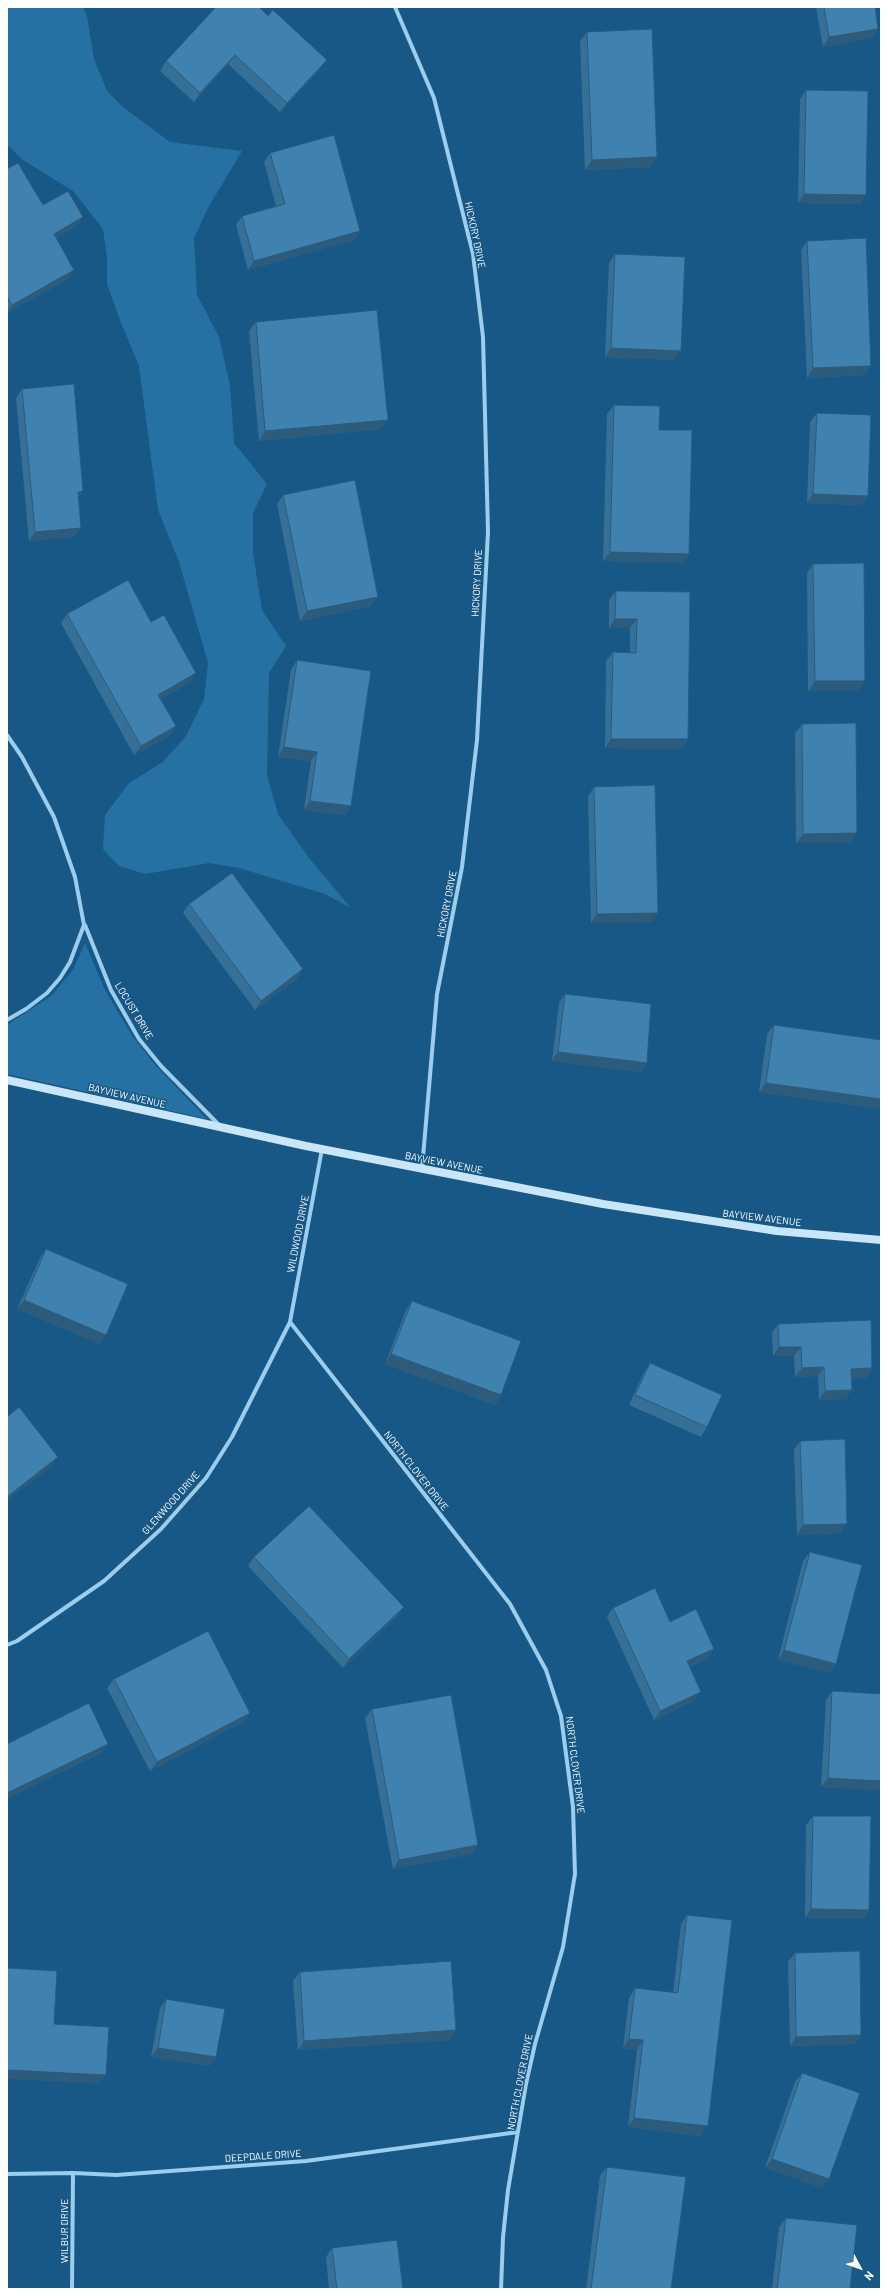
<!DOCTYPE html>
<html>
<head>
<meta charset="utf-8">
<style>
  body { margin:0 }
  #map { position:relative; width:888px; height:2296px; overflow:hidden; background:#175886; font-family:Barlow,sans-serif }
  canvas { display:block }
  .frame { position:absolute; inset:0; border:8px solid #fff; pointer-events:none }
  .north { position:absolute; left:840px; top:2248px; width:40px; height:40px; -webkit-text-stroke:3px #175886; paint-order:stroke; rotate:131deg; font-size:11px; font-weight:700; line-height:16px; text-align:center; color:#fff }
  .north::after { content:''; display:block; margin:auto; width:14px; height:18px; background:#fff; clip-path:polygon(50% 0,100% 100%,50% 72%,0 100%) }
</style>
</head>
<body>
<div id="map">
<canvas width="888" height="2296"></canvas>
<div class="frame"></div>
<div class="north">N</div>
</div>
<script>
const context = document.querySelector('canvas').getContext('2d');
context.lineJoin = 'round';
function fill(path, color) { context.fillStyle = color; context.fill(path, 'evenodd'); }
const poly = rows => new Path2D(rows.map(r => 'M' + r).join(''));
function stroke(path, color, width, dash) { context.strokeStyle = color; context.lineWidth = width; context.lineCap = dash ? 'butt' : 'round'; context.setLineDash(dash || []); context.stroke(path); }
function label(font, color, halo, rows, align = 'center') {
  context.font = font + ' Barlow,sans-serif'; context.lineWidth = 3; context.setLineDash([]); context.textBaseline = 'middle'; context.strokeStyle = halo; context.fillStyle = color; for (const [text, x, y, turn = 0] of rows) {
    context.save(); context.translate(x, y); context.rotate((+turn || 0) * Math.PI / 180); context.textAlign = isNaN(turn) ? turn : align; if (halo) context.strokeText(text, 0, 0); context.fillText(text, 0, 0); context.restore();
  }
}
fill(poly([
  [7,7,83,7,87,16,94,59,107,91,123,107,170,142,242,151,209,206,194,238,197,295,219,337,230,385,234,443,267,484,253,513,253,553,262,610,286,646,269,673,267,775,278,814,309,858,351,908,325,894,239,868,209,863,145,874,119,866,103,849,105,815,129,783,163,762,186,736,204,699,208,663,179,562,158,510,139,366,121,323,107,284,107,257,103,229,73,191,23,160,7,144],
  [85,943,104,988,131,1034,155,1065,207,1119,7,1074,7,1025,51,996,73,970]
]), '#2671a4');
stroke(poly([
  [395,7,434,98,473,254,483,337,488,532,477,740,462,867,437,994,422,1169],
  [7,735,22,757,54,817,75,877,84,925,70,962,60,978,47,993,26,1009,7,1020],
  [85,925,111,990,139,1039,161,1066,220,1126],
  [290,1322,510,1604,546,1670,561,1716,573,1807,575,1874,563,1947,535,2044,526,2084,508,2190,503,2237,501,2289],
  [7,1645,17,1641,104,1581,161,1529,206,1478,232,1437,290,1322,322,1149],
  [7,2174,73,2173,116,2175,306,2161,518,2132],
  [72,2289,73,2173]
]), '#9ccded', 4);
stroke(poly([
  [7,1080,306,1146,603,1204,777,1231,881,1240]
]), '#c9e5fa', 8);
fill(poly([
  [816,7,875,7,878,29,872,38,823,47],
  [268,16,320,69,280,112,228,64,194,102,160,71,166,61],
  [587,32,651,167,585,170,580,41],
  [806,90,866,195,860,204,798,203,800,99],
  [270,153,360,231,354,240,248,270,236,225,242,216,276,206,264,162],
  [7,169,43,205,83,217,76,226,56,238,68,279,7,313],
  [807,241,865,375,807,378,801,250],
  [615,254,674,360,605,357,609,263],
  [256,322,381,429,259,441,249,331],
  [22,389,78,499,74,537,29,541,16,398],
  [614,405,659,430,689,554,683,563,603,561,607,414],
  [817,413,861,505,807,503,810,422],
  [283,495,371,606,300,621,277,504],
  [813,564,865,681,859,690,808,691,807,573],
  [616,591,690,592,688,739,681,749,605,748,606,661,613,652,630,653,630,628,609,628,609,600],
  [67,614,151,622,190,682,161,699,176,726,169,736,134,755,61,623],
  [297,660,351,806,345,815,304,810,311,761,278,757,291,670],
  [802,724,851,843,796,843,795,733],
  [594,787,652,922,591,923,588,796],
  [189,904,297,979,255,1010,183,913],
  [565,994,647,1063,640,1072,552,1061,559,1003],
  [774,1025,881,1040,881,1109,759,1092,767,1034],
  [46,1249,100,1344,17,1309,40,1258],
  [412,1301,501,1395,495,1405,385,1364,406,1310],
  [778,1324,872,1368,866,1378,852,1378,846,1399,819,1400,818,1376,795,1377,794,1356,773,1356,772,1333],
  [650,1363,707,1427,701,1437,629,1405,644,1372],
  [800,1441,841,1533,797,1535,794,1450],
  [810,1552,836,1664,830,1673,778,1660,803,1561],
  [254,1557,397,1617,343,1668,248,1566],
  [613,1608,670,1622,708,1658,689,1667,694,1701,654,1720,607,1617],
  [114,1679,250,1713,243,1722,150,1771,107,1688],
  [832,1691,879,1790,821,1787,826,1700],
  [372,1709,478,1845,472,1854,393,1869,365,1718],
  [813,1816,869,1910,863,1919,805,1918,806,1825],
  [687,1915,701,2136,628,2127,637,2050,623,2048,629,1998,635,1988,673,1993,681,1924],
  [795,1953,861,2035,855,2044,790,2046,788,1962],
  [300,1972,456,2030,449,2040,298,2050,293,1981],
  [166,1999,216,2057,209,2066,151,2057,160,2008],
  [802,2073,829,2179,823,2188,765,2168,795,2082],
  [607,2167,671,2289,586,2289,600,2176],
  [786,2218,850,2289,772,2289,779,2227],
  [332,2248,403,2289,329,2289,326,2257]
]), '#367097');
fill(poly([
  [878,29,872,38,823,47,829,37],
  [235,55,228,64,194,102,200,93],
  [327,60,320,69,280,112,287,103],
  [657,157,651,167,585,170,592,160],
  [804,194,866,195,860,204,798,203],
  [83,217,76,226,48,243,54,234],
  [360,231,354,240,248,270,254,261],
  [74,270,68,279,7,313,7,311,12,305],
  [611,348,681,351,674,360,605,357],
  [871,366,865,375,807,378,813,368],
  [388,420,381,429,259,441,265,431],
  [83,491,77,500,78,492],
  [813,494,868,496,861,505,807,503],
  [81,528,74,537,29,541,35,532],
  [610,552,689,554,683,563,603,561],
  [378,597,371,606,300,621,307,611],
  [615,619,637,619,630,628,609,628],
  [196,673,190,682,152,704,158,695],
  [815,681,865,681,859,690,808,691],
  [176,726,169,736,134,755,141,746],
  [611,739,688,739,681,749,605,748],
  [284,747,317,752,311,761,278,757],
  [310,801,351,806,345,815,304,810],
  [857,833,851,843,796,843,803,834],
  [658,913,652,922,591,923,597,914],
  [303,969,297,979,255,1010,261,1001],
  [558,1052,647,1063,640,1072,552,1061],
  [766,1083,881,1099,881,1109,759,1092],
  [24,1300,106,1335,100,1344,17,1309],
  [779,1347,801,1347,794,1356,773,1356],
  [391,1354,501,1395,495,1405,385,1364],
  [824,1367,818,1376,795,1377,802,1368],
  [872,1368,866,1378,845,1378,851,1369],
  [852,1390,846,1399,819,1400,825,1391],
  [58,1457,52,1466,7,1501,7,1497],
  [847,1524,841,1533,797,1535,803,1525],
  [404,1607,397,1617,343,1668,349,1659],
  [714,1649,708,1658,680,1670,687,1661],
  [784,1650,836,1664,830,1673,778,1660],
  [701,1692,694,1701,654,1720,660,1711],
  [250,1713,243,1722,150,1771,157,1762],
  [108,1744,102,1753,7,1799,7,1793],
  [828,1778,881,1781,881,1787,879,1790,821,1787],
  [478,1845,472,1854,393,1869,399,1860],
  [811,1909,869,1910,863,1919,805,1918],
  [456,2030,449,2040,298,2050,304,2041],
  [861,2035,855,2044,790,2046,796,2037],
  [629,2039,643,2040,637,2050,623,2048],
  [158,2048,216,2057,209,2066,151,2057],
  [7,2070,106,2075,100,2084,7,2079],
  [634,2118,708,2126,701,2136,628,2127],
  [772,2159,829,2179,823,2188,765,2168]
]), '#2c5b7b');
const building = poly([
  [216,7,259,7,268,16,273,10,327,60,287,103,235,55,200,93,166,61,216,7],
  [824,7,875,7,878,29,829,37,824,7],
  [652,29,657,157,592,160,587,32,652,29],
  [806,90,868,91,866,195,804,194,806,90],
  [334,135,360,231,254,261,242,216,285,204,270,153,334,135],
  [18,163,43,205,68,191,83,217,54,234,74,270,12,305,7,296,7,169,18,163],
  [866,238,871,366,813,368,807,241,866,238],
  [615,254,685,257,681,351,611,348,615,254],
  [377,310,388,420,265,431,256,322,377,310],
  [74,384,83,491,78,492,81,528,35,532,22,389,74,384],
  [614,405,660,406,659,430,692,430,689,554,610,552,614,405],
  [817,413,871,415,868,496,813,494,817,413],
  [355,480,378,597,307,611,283,495,355,480],
  [864,563,865,681,815,681,813,564,864,563],
  [128,580,151,622,164,615,196,673,158,695,176,726,141,746,67,614,128,580],
  [616,591,690,592,688,739,611,739,613,652,636,653,637,619,615,619,616,591],
  [297,660,371,671,351,806,310,801,317,752,284,747,297,660],
  [856,723,857,833,803,834,802,724,856,723],
  [655,785,658,913,597,914,594,787,655,785],
  [232,873,303,969,261,1001,189,904,232,873],
  [565,994,651,1004,647,1063,558,1052,565,994],
  [774,1025,881,1040,881,1099,766,1083,774,1025],
  [46,1249,128,1284,106,1335,24,1300,46,1249],
  [412,1301,521,1341,501,1395,391,1354,412,1301],
  [871,1320,872,1368,851,1369,852,1390,825,1391,824,1367,802,1368,801,1347,779,1347,778,1324,871,1320],
  [650,1363,722,1395,707,1427,635,1395,650,1363],
  [19,1407,58,1457,7,1497,7,1417,19,1407],
  [845,1439,847,1524,803,1525,800,1441,845,1439],
  [309,1506,404,1607,349,1659,254,1557,309,1506],
  [810,1552,862,1565,836,1664,784,1650,810,1552],
  [655,1588,670,1622,696,1609,714,1649,687,1661,701,1692,660,1711,613,1608,655,1588],
  [208,1631,250,1713,157,1762,114,1679,208,1631],
  [832,1691,881,1694,881,1781,828,1778,832,1691],
  [451,1695,478,1845,399,1860,372,1709,451,1695],
  [89,1703,108,1744,7,1793,7,1744,89,1703],
  [813,1816,871,1816,869,1910,811,1909,813,1816],
  [687,1915,732,1920,708,2126,634,2118,643,2040,629,2039,635,1988,678,1993,687,1915],
  [860,1951,861,2035,796,2037,795,1953,860,1951],
  [451,1961,456,2030,304,2041,300,1972,451,1961],
  [7,1968,57,1971,54,2024,109,2027,106,2075,7,2070,7,1968],
  [166,1999,225,2009,216,2057,158,2048,166,1999],
  [802,2073,860,2093,829,2179,772,2159,802,2073],
  [607,2167,686,2177,671,2289,591,2289,607,2167],
  [786,2218,857,2225,850,2289,777,2289,786,2218],
  [397,2240,403,2289,337,2289,332,2248,397,2240]
]);
fill(building, '#3f82b0');
stroke(building, '#2c5b7b', 1);
label('10px', '#fff', '#175886', [
  ["HICKORY DRIVE",475,235,78],
  ["HICKORY DRIVE",477,583,-87],
  ["HICKORY DRIVE",447,904,-79],
  ["LOCUST DRIVE",134,1011,59],
  ["BAYVIEW AVENUE",127,1096,13],
  ["BAYVIEW AVENUE",444,1163,11],
  ["BAYVIEW AVENUE",762,1218,7],
  ["WILDWOOD DRIVE",298,1234,-79],
  ["NORTH CLOVER DRIVE",416,1471,52],
  ["GLENWOOD DRIVE",171,1503,-48],
  ["NORTH CLOVER DRIVE",575,1765,83],
  ["NORTH CLOVER DRIVE",520,2082,-79],
  ["DEEPDALE DRIVE",263,2156,-4],
  ["WILBUR DRIVE",65,2231,-90]
]);
</script>
</body>
</html>
